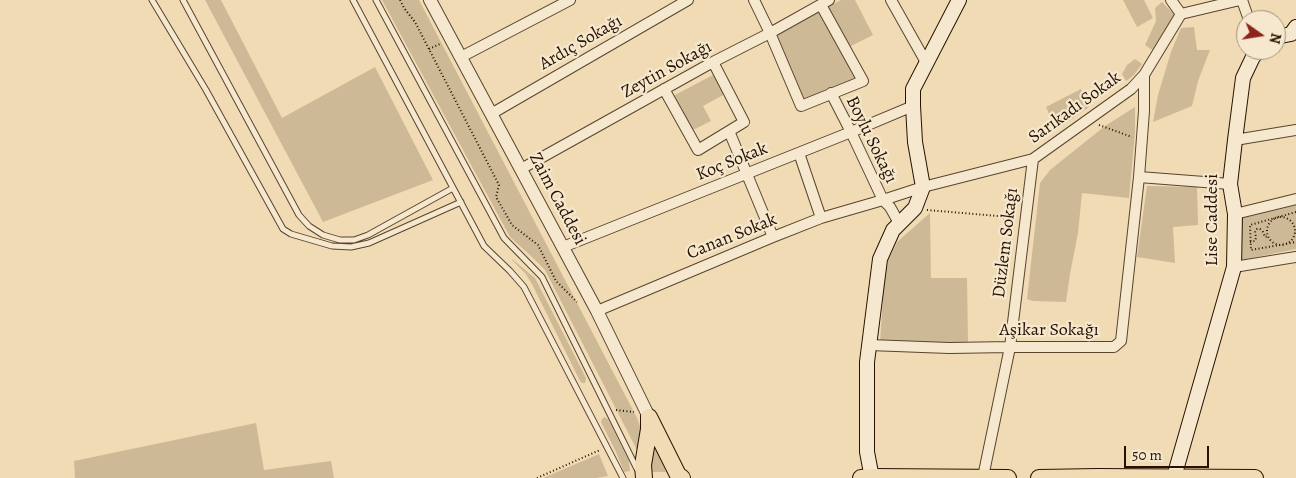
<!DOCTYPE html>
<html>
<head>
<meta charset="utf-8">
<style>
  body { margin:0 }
  #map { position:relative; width:1296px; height:478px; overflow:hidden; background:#f0dbb5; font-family:Alegreya,serif }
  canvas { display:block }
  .north { position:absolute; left:1236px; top:10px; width:50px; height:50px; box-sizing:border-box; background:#f5e8cf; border:1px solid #a3927c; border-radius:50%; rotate:103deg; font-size:14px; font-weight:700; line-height:20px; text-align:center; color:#271200 }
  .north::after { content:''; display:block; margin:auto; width:18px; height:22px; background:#8f2418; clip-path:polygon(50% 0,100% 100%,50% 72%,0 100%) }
  .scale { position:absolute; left:1124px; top:446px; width:85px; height:22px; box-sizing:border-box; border:2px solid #271200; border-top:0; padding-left:6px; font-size:15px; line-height:18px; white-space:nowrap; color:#271200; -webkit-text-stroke:4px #f5e8cf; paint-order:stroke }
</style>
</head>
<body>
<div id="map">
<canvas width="1296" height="478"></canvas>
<div class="north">N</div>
<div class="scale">50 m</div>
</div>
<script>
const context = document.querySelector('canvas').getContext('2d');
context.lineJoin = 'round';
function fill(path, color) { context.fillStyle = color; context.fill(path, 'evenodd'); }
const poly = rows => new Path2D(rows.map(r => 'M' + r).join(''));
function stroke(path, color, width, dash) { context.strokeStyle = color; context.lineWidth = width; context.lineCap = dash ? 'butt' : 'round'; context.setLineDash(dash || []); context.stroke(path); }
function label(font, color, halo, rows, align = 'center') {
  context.font = font + ' Alegreya,serif'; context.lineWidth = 4.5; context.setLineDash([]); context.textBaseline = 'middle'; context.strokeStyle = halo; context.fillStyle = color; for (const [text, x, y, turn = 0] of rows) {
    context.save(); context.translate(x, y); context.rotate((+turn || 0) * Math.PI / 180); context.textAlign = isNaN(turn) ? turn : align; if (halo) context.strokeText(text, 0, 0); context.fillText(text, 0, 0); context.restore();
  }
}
fill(poly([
  [205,0,221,0,282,118,375,67,433,180,323,222],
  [382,0,419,0,637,418,641,429,638,452,545,270,532,257,510,237],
  [841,0,855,0,873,35,847,48,826,8],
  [1123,0,1144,0,1153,18,1137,27],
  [1162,2,1176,16,1152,50,1145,45,1156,21,1155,8],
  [819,10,857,80,803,102,775,36],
  [1194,27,1197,50,1210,50,1198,81,1192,106,1153,122,1158,95,1171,52,1181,28],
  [1135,59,1142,64,1134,75,1126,81,1122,74,1127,65],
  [715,74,725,94,703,106,711,121,691,131,673,96],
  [1081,89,1089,107,1056,130,1046,107],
  [1135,107,1135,133,1129,198,1082,193,1078,233,1070,274,1066,302,1033,301,1027,299,1040,183,1050,170,1105,126],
  [1147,186,1197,187,1198,225,1173,227,1175,263,1137,257],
  [1296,203,1296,249,1237,261,1238,218],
  [930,213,931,278,967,278,968,343,880,343,885,267,897,242],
  [512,259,535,278,586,378,585,383,582,383,580,381,532,284,525,273,512,260],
  [604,417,608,419,629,461,630,471,624,472,616,452,601,422,602,419],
  [256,423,264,470,331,461,334,478,75,478,74,461],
  [652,439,666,472,648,472],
  [599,454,608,476,596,478,543,478]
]), '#ceb996');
const service = poly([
  [152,0,206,90,283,229,291,234,332,246,351,247,369,243,461,202],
  [183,0,299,215,309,226,323,235,340,240,354,240,368,235,453,188],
  [353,0,484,246,510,271,524,287,623,478],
  [376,0,504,238,542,277,637,469]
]);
const minor = poly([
  [754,0,770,33,801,106,863,81,821,5],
  [891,0,927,64],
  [1171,0,1181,14],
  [1242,0,1249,20],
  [461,57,570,0],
  [664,89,698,150,744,122,713,62],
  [831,93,851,132,883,200,890,207,899,223],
  [491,114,688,0],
  [729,131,773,237],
  [1235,140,1296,130],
  [799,153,821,218],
  [521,169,713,62,770,33,829,0],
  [1139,177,1230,184],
  [1235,214,1296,199],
  [563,247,851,132,913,106],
  [1234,267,1296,257],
  [597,311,773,237,821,218,883,200,923,187,1033,159,1131,89,1144,75,1181,14,1240,0],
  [869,345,949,348,1010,347,1114,347,1121,341,1139,177,1144,111,1144,75],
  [983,477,1010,347,1033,159]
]);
const tertiary = poly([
  [430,0,597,311,649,417]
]);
const secondary = poly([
  [1276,37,1291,34,1296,27],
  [1174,477,1234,267,1235,214,1230,184,1235,140,1243,78,1253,57,1259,50],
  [872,478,867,452,867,362,880,259,893,230,915,208,923,187,915,142,913,106,913,89,959,0]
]);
const primary = poly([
  [649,417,678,475,682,478],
  [644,478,643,465,649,429,649,418],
  [861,478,872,477,1008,478],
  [1039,478,1098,477,1255,478]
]);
stroke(service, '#59442d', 7);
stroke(minor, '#59442d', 12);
stroke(tertiary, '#59442d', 14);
stroke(secondary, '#271200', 16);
stroke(primary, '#271200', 18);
stroke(poly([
  [400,0,404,8,415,22,499,185,496,197,512,225,538,245,556,281,577,302],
  [429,49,440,44],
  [1099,125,1132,137],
  [927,210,998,216,1016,224],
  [1296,212,1250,225,1251,250,1296,242],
  '1267 231a14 14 0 1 1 28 0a14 14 0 1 1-28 0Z',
  [1250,242,1255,241,1256,238,1255,231,1257,229,1260,229,1263,232,1265,237,1268,236],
  [616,410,634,412],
  [537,478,600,450]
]), '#271200', 2, [1, 2.5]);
stroke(service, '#f5e8cf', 5);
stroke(minor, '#f5e8cf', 10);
stroke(tertiary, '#f5e8cf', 12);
stroke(secondary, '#f5e8cf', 14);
stroke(primary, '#f0dbb5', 16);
label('18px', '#271200', '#f5e8cf', [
  ["Ardıç Sokağı",581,43,-30],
  ["Zeytin Sokağı",667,70,-29],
  ["Sarıkadı Sokak",1075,108,-36],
  ["Boylu Sokağı",871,140,64],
  ["Koç Sokak",732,162,-22],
  ["Zaim Caddesi",557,199,62],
  ["Lise Caddesi",1213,220,-90],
  ["Canan Sokak",732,237,-22],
  ["Düzlem Sokağı",1006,243,-83],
  ["Aşikar Sokağı",1049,331]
]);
</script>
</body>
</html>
